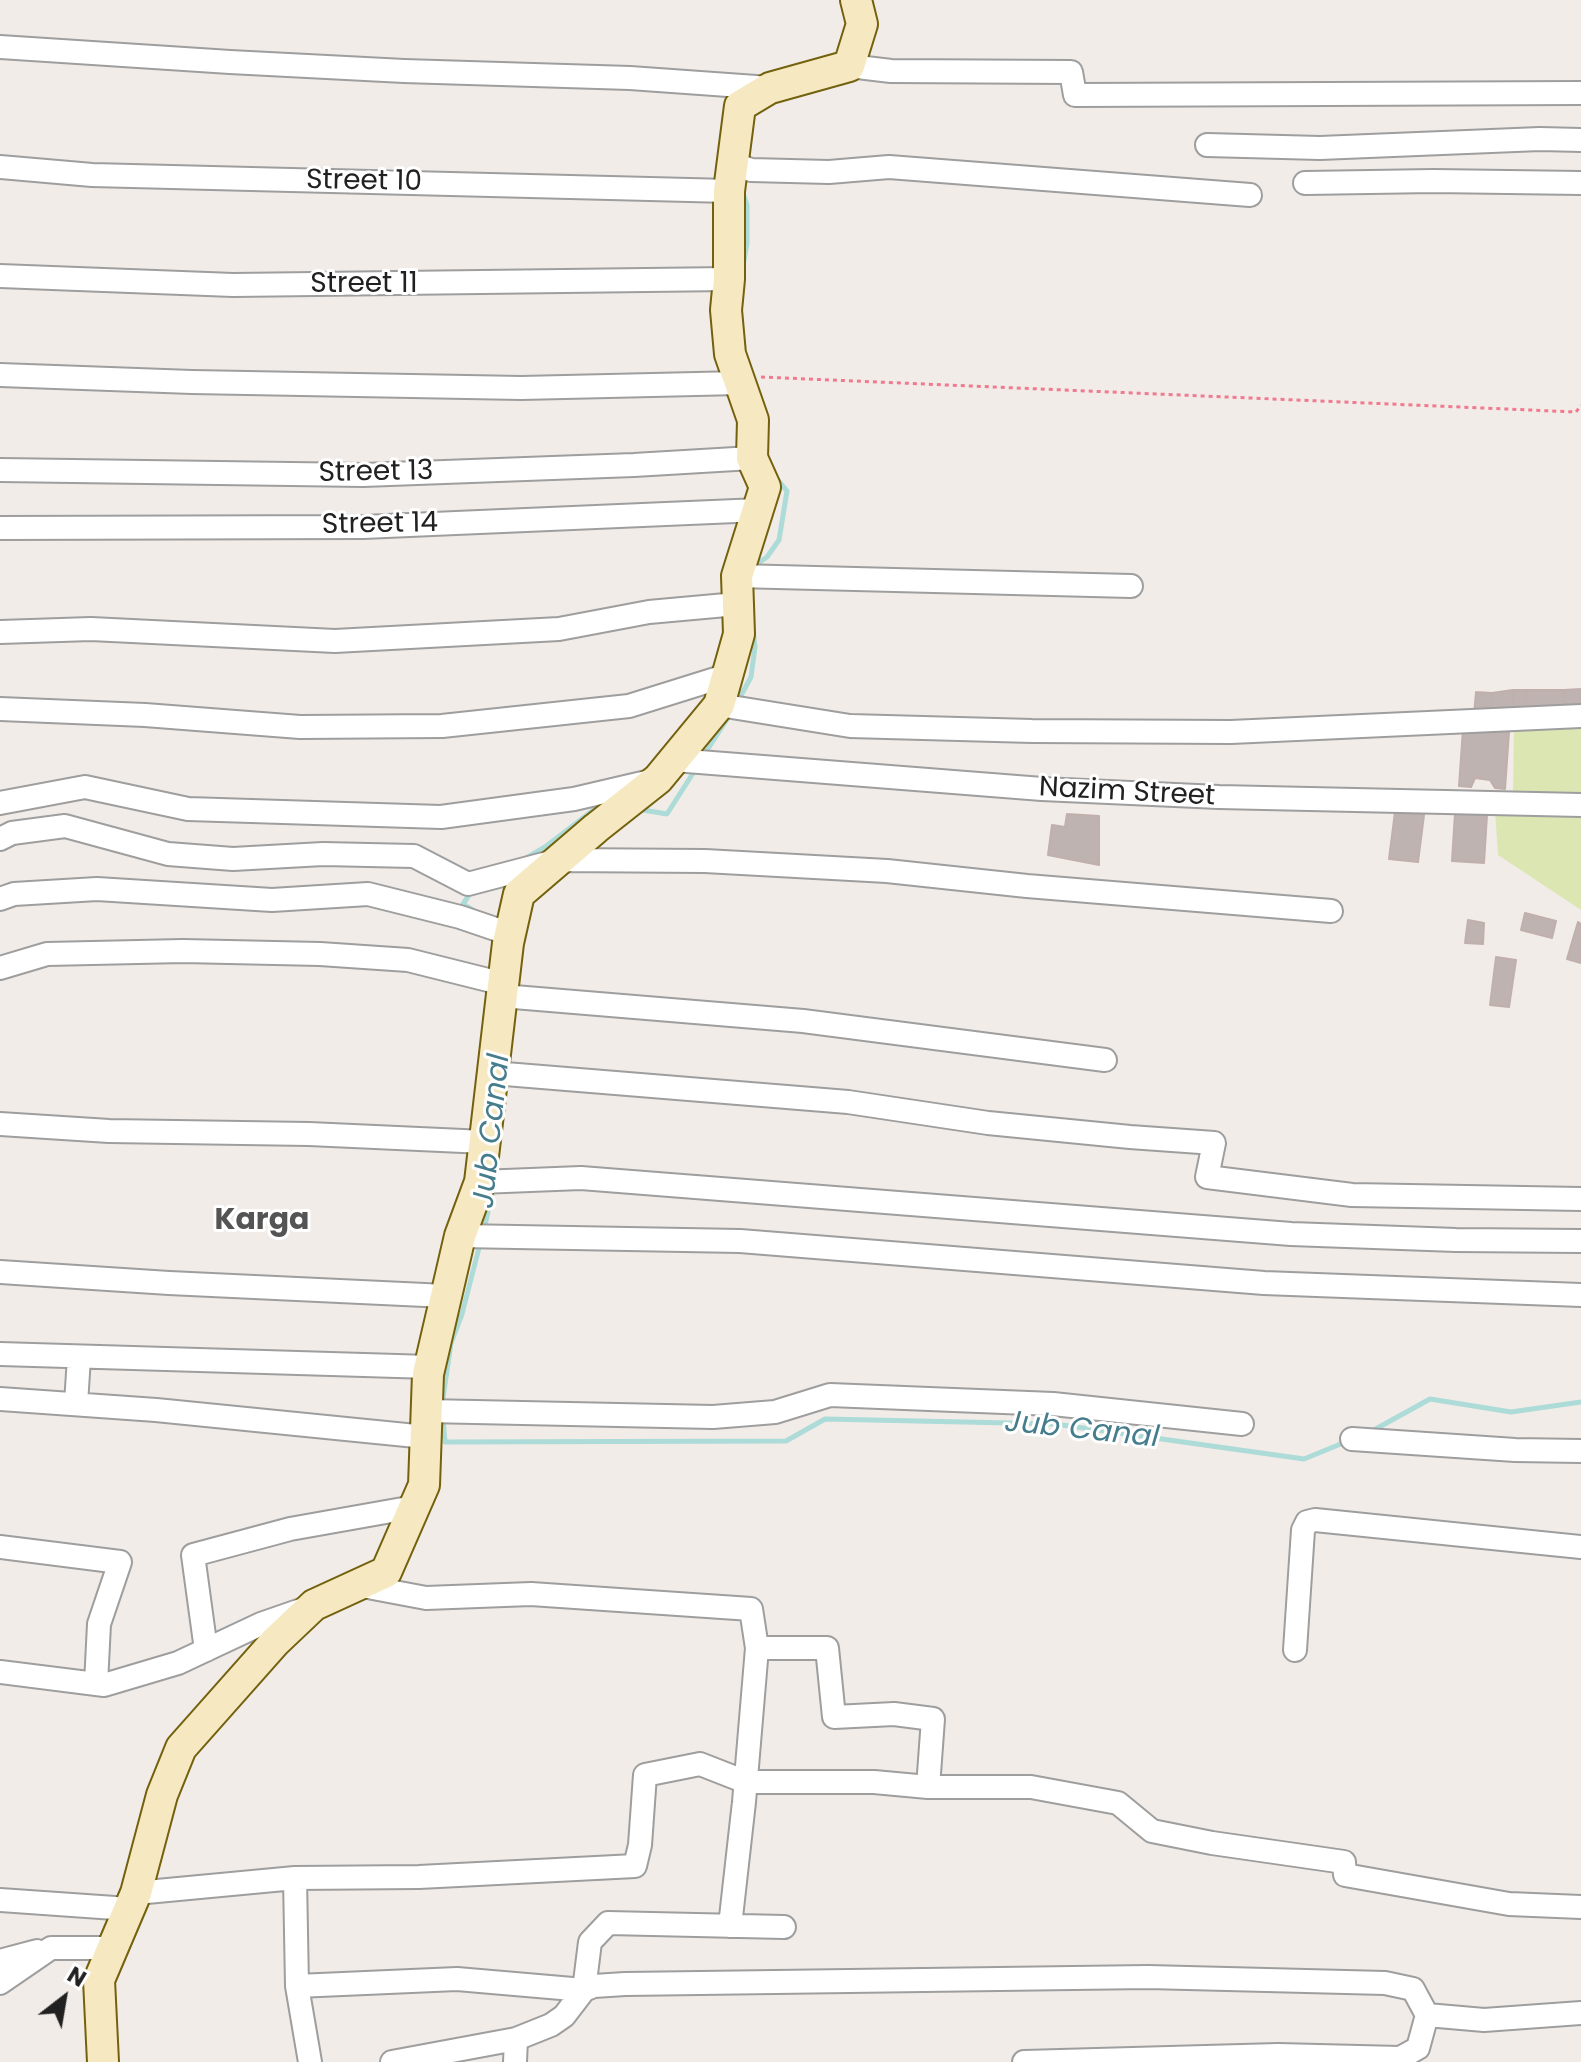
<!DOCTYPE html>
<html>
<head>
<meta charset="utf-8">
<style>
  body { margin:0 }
  #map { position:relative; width:1581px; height:2062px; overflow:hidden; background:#f1ece8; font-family:Poppins,sans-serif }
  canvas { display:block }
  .north { position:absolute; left:24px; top:1958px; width:80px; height:80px; -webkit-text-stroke:6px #fff; paint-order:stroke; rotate:31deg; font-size:22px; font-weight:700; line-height:32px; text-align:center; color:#212121 }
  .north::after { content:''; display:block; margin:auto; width:28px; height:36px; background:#212121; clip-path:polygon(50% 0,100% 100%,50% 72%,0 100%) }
</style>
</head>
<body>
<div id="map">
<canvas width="1581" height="2062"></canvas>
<div class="north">N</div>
</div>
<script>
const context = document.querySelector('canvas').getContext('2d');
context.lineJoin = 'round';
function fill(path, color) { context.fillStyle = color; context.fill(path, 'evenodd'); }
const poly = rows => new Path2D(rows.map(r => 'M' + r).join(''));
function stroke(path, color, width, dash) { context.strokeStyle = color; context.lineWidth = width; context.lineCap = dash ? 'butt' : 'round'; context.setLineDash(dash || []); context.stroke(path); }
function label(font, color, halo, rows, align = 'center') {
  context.font = font + ' Poppins,sans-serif'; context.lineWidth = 6; context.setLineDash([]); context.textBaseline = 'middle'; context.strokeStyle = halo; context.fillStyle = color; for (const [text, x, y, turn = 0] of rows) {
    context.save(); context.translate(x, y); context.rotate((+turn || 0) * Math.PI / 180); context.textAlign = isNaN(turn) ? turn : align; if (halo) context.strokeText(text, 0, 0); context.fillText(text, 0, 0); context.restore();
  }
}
fill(poly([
  [1514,727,1581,728,1581,798,1513,797],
  [1495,809,1581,811,1581,910,1498,855]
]), '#dbe6b3');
stroke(poly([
  [743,193,747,205,747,243,743,266],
  [754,566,767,557,779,540,787,491,777,479],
  [738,701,751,677,755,647,753,630],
  [704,755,731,713],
  [637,809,667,814,697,767],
  [523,860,545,847,600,805,607,806],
  [471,892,463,904,476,912],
  [484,1230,493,1189],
  [442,1405,451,1343,462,1314,480,1244],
  [443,1419,445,1442,786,1441,825,1419,1055,1424,1304,1459,1348,1441],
  [1372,1431,1430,1399,1511,1412,1581,1402]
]), '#acdbd8', 5);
const building = poly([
  [1581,689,1581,712,1565,712,1564,690,1581,689],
  [1513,690,1514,715,1491,716,1492,693,1513,690],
  [1513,690,1526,690,1527,714,1514,715,1513,690],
  [1526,690,1564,690,1565,712,1527,714,1526,690],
  [1476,692,1492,693,1491,716,1474,715,1476,692],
  [1463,729,1509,732,1505,789,1495,788,1490,780,1475,778,1471,787,1459,786,1463,729],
  [1395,812,1424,815,1418,862,1389,859,1395,812],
  [1455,813,1487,815,1484,863,1452,861,1455,813],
  [1067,814,1099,816,1099,865,1048,855,1052,825,1065,827,1067,814],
  [1525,913,1556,921,1552,938,1521,930,1525,913],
  [1468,920,1484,923,1483,944,1465,943,1468,920],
  [1578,922,1581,924,1581,963,1567,959,1578,922],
  [1496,957,1516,960,1509,1007,1490,1005,1496,957]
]);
fill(building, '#beb3b1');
stroke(building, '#c1afac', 2);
const street = poly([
  [0,47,230,62,404,71,630,78,770,88],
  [849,66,891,71,1071,72,1075,95,1581,93],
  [1207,145,1320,148,1540,139,1581,140],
  [731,163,751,170,829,172,889,167,1250,195],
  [0,167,92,175,729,191],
  [1305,183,1434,181,1581,183],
  [0,276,233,285,729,279],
  [0,375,192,382,521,388,740,383],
  [0,470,363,475,634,465,752,458],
  [0,528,363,527,759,510],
  [737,576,1131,586],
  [0,632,91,629,335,641,559,629,649,612,737,604],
  [719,705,850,726,1032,731,1231,732,1581,716],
  [0,709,145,715,300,727,442,726,629,706,725,676],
  [674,760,1042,789,1219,797,1581,805],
  [0,803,85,787,188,809,441,817,574,799,651,781],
  [0,839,12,833,65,826,168,854,233,859,323,854,414,856,468,884,559,860,705,861,887,871,1027,886,1331,911],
  [0,899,14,894,97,889,272,900,368,894,460,917,510,934],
  [0,968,47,954,183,951,320,954,408,960,504,984],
  [502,996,803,1021,1105,1060],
  [493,1073,848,1102,988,1123,1130,1137,1214,1143,1207,1177,1352,1195,1581,1199],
  [0,1124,109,1131,309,1134,485,1142],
  [480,1182,581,1178,1291,1234,1456,1240,1581,1241],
  [460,1236,740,1241,1264,1283,1581,1295],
  [0,1272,169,1283,446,1296],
  [0,1354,430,1367],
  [0,1399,156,1410,426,1437],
  [76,1404,79,1357],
  [427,1411,713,1417,775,1412,830,1395,1053,1404,1242,1424],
  [1352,1439,1515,1450,1581,1451],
  [0,1547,120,1562,99,1624,96,1684],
  [357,1585,426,1598,531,1594,751,1609,757,1648,827,1648,834,1717,894,1714,933,1719,928,1787,1031,1787,1118,1803,1152,1831,1212,1843,1344,1862,1345,1875,1509,1904,1581,1907],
  [206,1650,193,1555,290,1529,414,1507],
  [1295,1650,1303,1530,1307,1522,1315,1520,1581,1547],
  [0,1672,104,1685,178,1663,261,1624,307,1608],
  [295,1878,419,1877,635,1866,640,1845,645,1775,700,1764,746,1782,874,1782,928,1787],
  [136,1893,295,1878,297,1986,310,2062],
  [0,1900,129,1909],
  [730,1926,744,1802,757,1648],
  [0,1961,37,1951],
  [0,1983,51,1948,113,1948],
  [297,1986,457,1979,584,1990,590,1942,608,1923,784,1927],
  [392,2062,516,2039,551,2025,564,2016,584,1990,594,1986,625,1984,1148,1977,1385,1983,1413,1989,1427,2015,1484,2020,1581,2013],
  [515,2062,516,2039],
  [1024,2062,1278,2055,1400,2058,1418,2048,1427,2015]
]);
const secondary = poly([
  [103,2062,99,1980,136,1893,162,1795,181,1748,275,1642,314,1605,386,1572,424,1485,428,1374,460,1236,480,1182,508,943,519,894,596,828,658,779,719,705,739,634,737,576,765,487,752,458,753,420,730,354,726,310,729,279,729,191,740,106,770,88,849,66,862,24,856,0]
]);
stroke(street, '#9e9e9e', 26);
stroke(secondary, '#73610d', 34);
stroke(poly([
  [761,377,1576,412,1581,405]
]), '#f07a8f', 3, [4, 4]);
stroke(street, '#fff', 22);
stroke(secondary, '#f6e9c1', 30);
label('28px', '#212121', '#fff', [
  ["Street 10",364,182,1],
  ["Street 11",364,285],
  ["Street 13",376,473,-1],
  ["Street 14",380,525,-1],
  ["Nazim Street",1127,793,3]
]);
label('italic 30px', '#467d8c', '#fff', [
  ["Jub Canal",493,1131,-84],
  ["Jub Canal",1082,1431,6]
]);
label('bold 30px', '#545454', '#fff', [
  ["Karga",262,1221]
]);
</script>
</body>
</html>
